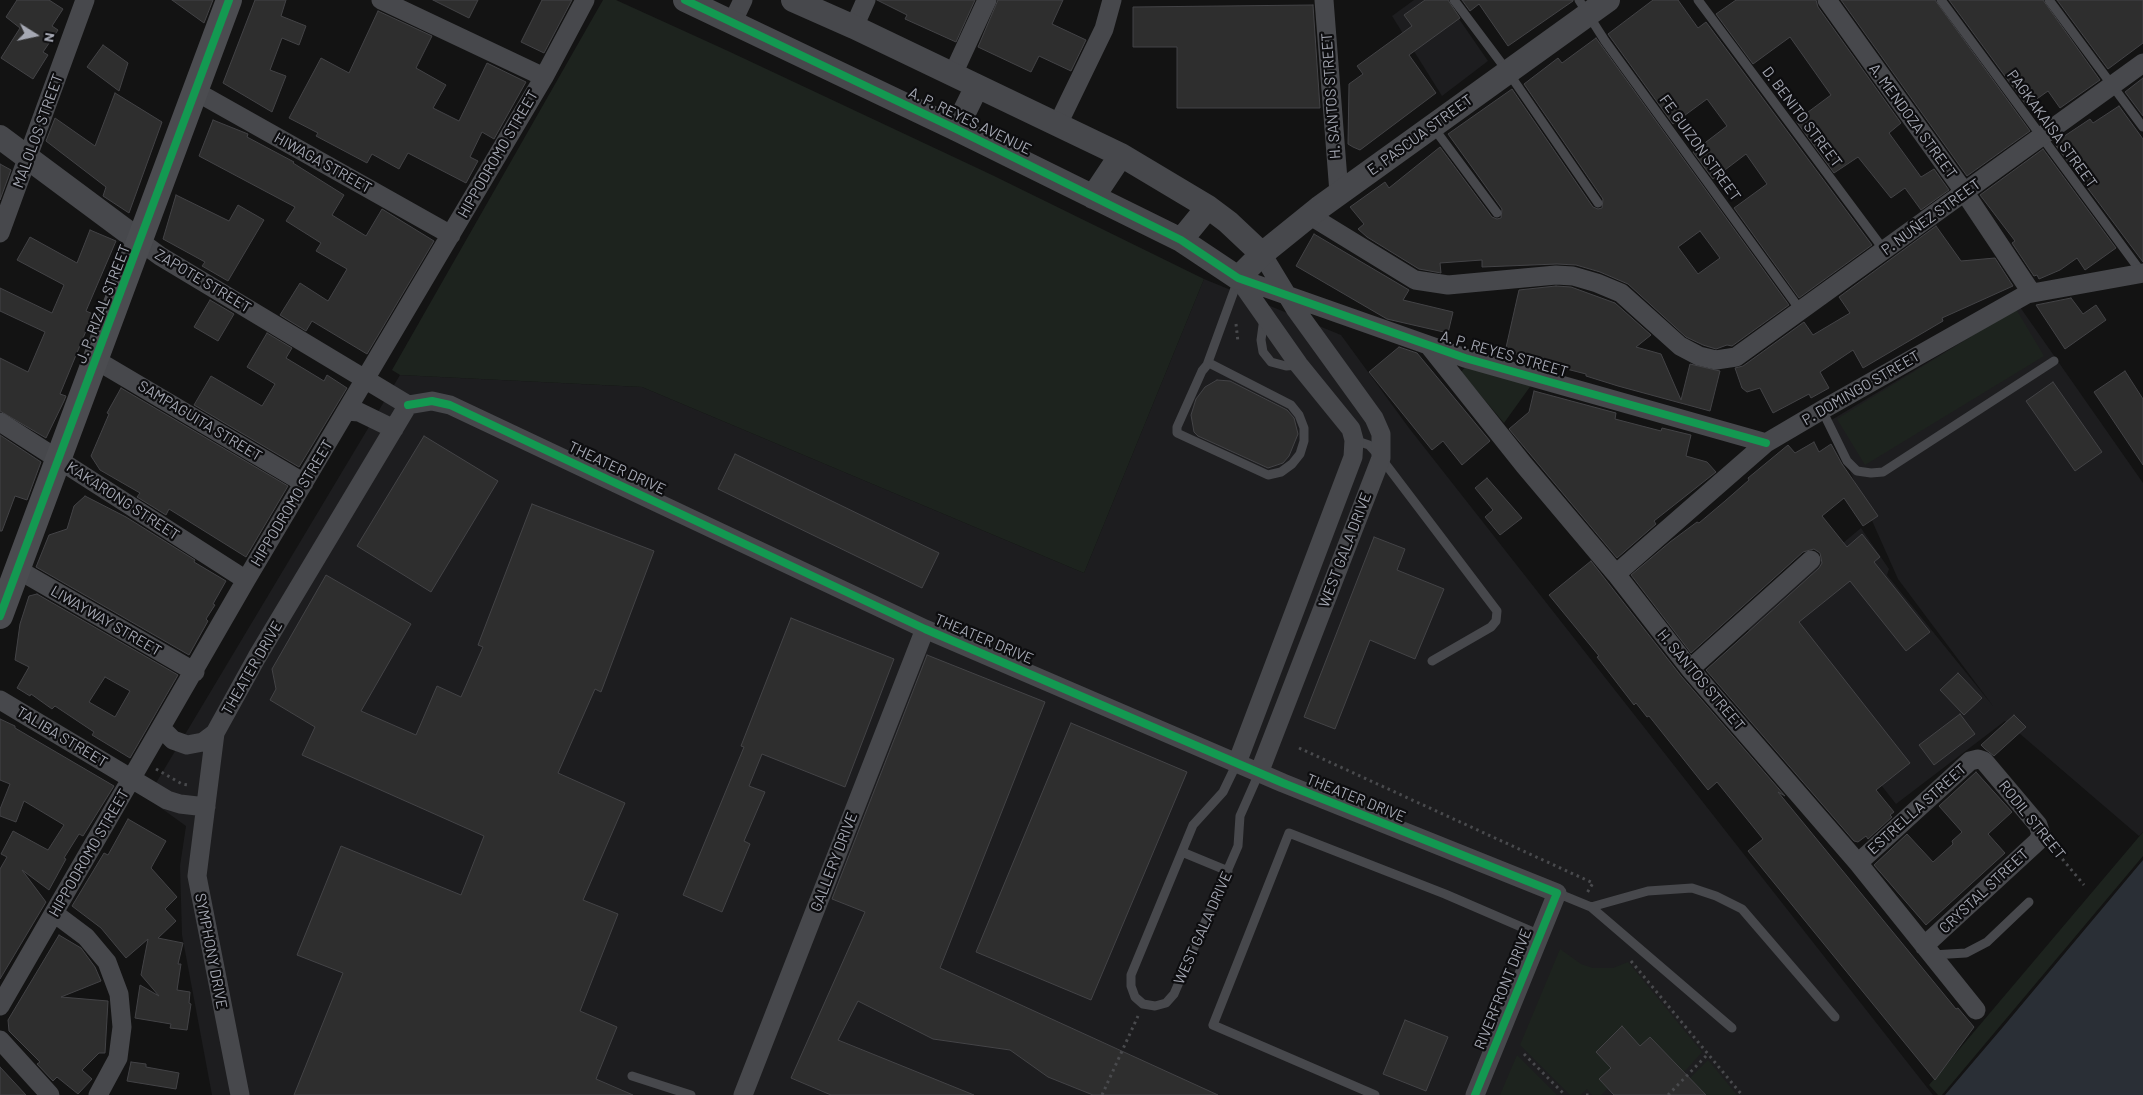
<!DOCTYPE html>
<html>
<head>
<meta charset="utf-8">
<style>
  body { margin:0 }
  #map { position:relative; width:2143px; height:1095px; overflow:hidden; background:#131313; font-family:Barlow,sans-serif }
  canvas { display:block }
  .north { position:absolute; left:10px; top:10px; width:50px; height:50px; -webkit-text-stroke:4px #0d0d0f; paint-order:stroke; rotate:100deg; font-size:14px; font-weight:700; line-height:20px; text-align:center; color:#a5a8b3 }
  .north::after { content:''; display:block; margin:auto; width:18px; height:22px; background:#a5a8b3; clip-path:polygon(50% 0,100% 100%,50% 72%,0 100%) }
</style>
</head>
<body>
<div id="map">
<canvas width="2143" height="1095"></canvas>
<div class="north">N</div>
</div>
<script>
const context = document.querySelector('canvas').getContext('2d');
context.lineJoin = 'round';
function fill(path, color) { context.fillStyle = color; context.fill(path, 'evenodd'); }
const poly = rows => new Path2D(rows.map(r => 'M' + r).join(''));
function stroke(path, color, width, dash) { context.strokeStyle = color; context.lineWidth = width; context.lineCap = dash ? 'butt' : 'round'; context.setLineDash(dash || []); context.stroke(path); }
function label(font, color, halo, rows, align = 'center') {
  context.font = font + ' Barlow,sans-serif'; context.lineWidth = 4.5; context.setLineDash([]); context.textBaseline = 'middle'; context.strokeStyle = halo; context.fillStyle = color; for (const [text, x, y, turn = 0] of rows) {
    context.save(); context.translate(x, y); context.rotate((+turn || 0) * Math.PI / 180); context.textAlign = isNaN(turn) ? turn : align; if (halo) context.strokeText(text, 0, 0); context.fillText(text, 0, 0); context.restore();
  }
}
fill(poly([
  [1414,0,1446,0,1488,61,1442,96,1392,16],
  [1204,279,1341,335,1409,428,1933,1095,212,1095,182,935,180,866,186,826,147,798,400,375,642,387,1084,573],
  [2020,307,2143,483,2143,832,2139,836,2005,721,1896,804,1789,668,1774,661,1744,625,1861,528,1889,569,1887,575,1993,706,1898,579,1828,422]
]), '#1d1d1f');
fill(poly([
  [603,0,616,0,728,51,992,175,1204,279,1084,573,642,387,400,375,392,370],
  [2016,309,2044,356,1865,465,1837,419],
  [1468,364,1532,384,1504,423,1461,372],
  [2143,832,2143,856,1942,1095,1938,1095,1929,1085],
  [1560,949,1581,964,1593,968,1613,968,1628,962,1702,1052,1684,1072,1650,1037,1640,1046,1621,1027,1596,1052,1611,1068,1599,1079,1608,1088,1601,1095,1592,1095,1587,1089,1580,1095,1570,1095,1520,1045],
  [1517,1055,1557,1095,1500,1095],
  [1708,1060,1737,1095,1706,1095,1690,1078]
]), '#1d231e');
fill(poly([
  [2143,860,2143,1095,1945,1095,2003,1027]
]), '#2a2f36');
const building = poly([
  [17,0,49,0,63,9,52,26,58,30,43,52,48,55,33,79,1,58,20,28,6,17,17,0],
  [172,0,213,0,204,23,172,0],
  [255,0,286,0,281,16,306,26,299,45,282,38,270,70,286,76,272,112,223,83,255,0],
  [433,0,478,0,469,18,433,0],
  [542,0,572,0,544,53,521,42,542,0],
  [877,0,975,0,956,42,905,19,907,15,877,0],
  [998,0,1063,0,1052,24,1086,40,1071,71,1039,56,1031,72,978,47,998,0],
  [1425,0,1448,0,1460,18,1409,55,1436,93,1360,150,1353,147,1348,144,1349,84,1363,74,1357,66,1412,26,1404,15,1425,0],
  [1462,0,1573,0,1573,1,1508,46,1479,4,1470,11,1462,0],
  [1653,0,1678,0,1698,28,1706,22,1872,245,1799,298,1734,208,1767,184,1746,154,1713,179,1693,152,1727,126,1707,99,1673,124,1608,34,1653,0],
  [1736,0,1816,0,1818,7,1901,123,1889,133,1921,177,1934,169,1949,190,1921,210,1905,188,1891,198,1858,157,1834,173,1796,121,1831,95,1790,37,1753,64,1716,14,1736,0],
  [1841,0,1935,0,2030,131,1967,176,1841,0],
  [1949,0,2043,0,2100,80,2060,108,2048,91,2027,106,1949,0],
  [2057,0,2143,0,2143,43,2108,69,2057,0],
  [1313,5,1320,108,1177,108,1177,47,1133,47,1133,7,1313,5],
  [378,11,432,36,416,68,446,85,433,108,459,121,487,63,526,82,494,139,482,132,470,157,478,161,466,183,408,153,399,169,372,154,367,163,316,136,318,133,289,118,321,58,349,73,378,11],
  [1596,38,1789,305,1732,346,1727,345,1716,349,1703,345,1686,337,1628,284,1600,272,1576,265,1557,264,1482,267,1482,260,1440,263,1441,273,1419,269,1367,237,1358,229,1364,224,1350,207,1385,182,1389,188,1440,147,1492,217,1497,219,1501,218,1502,209,1448,134,1512,89,1593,207,1598,209,1602,208,1603,199,1524,84,1558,58,1562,63,1596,38],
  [1700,231,1720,258,1698,274,1678,247,1700,231],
  [103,45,128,63,119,91,87,67,103,45],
  [2143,78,2143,116,2125,92,2143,78],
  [115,93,162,122,129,213,103,196,106,187,46,141,55,118,95,146,115,93],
  [2119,106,2143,139,2143,262,2054,143,2090,119,2093,123,2119,106],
  [213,120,248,134,247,137,294,162,293,163,344,195,332,215,366,236,382,209,434,241,367,354,312,321,306,331,280,315,300,283,328,301,347,269,316,251,321,243,286,221,295,207,199,156,213,120],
  [2043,149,2116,248,2085,270,2077,258,2060,270,2039,279,2037,275,2034,276,2012,243,2015,241,1980,195,2043,149],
  [0,164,11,170,0,200,0,164],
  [176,195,229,221,238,205,264,220,228,281,202,266,205,262,163,239,176,195],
  [1936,226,1961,261,1995,258,2013,286,1942,318,1943,321,1863,368,1853,350,1820,372,1829,388,1811,398,1809,394,1773,413,1760,388,1747,392,1742,388,1735,368,1743,366,1804,322,1813,335,1850,313,1839,297,1936,226],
  [90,230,116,241,86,311,93,314,60,394,66,396,64,401,46,438,0,411,0,358,28,372,45,332,0,311,0,288,52,313,64,285,17,260,30,237,77,263,90,230],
  [1314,234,1409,290,1403,300,1453,312,1448,333,1387,319,1296,266,1314,234],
  [1556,286,1571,287,1615,303,1651,335,1636,347,1661,354,1681,400,1690,364,1720,371,1710,411,1618,386,1586,376,1586,374,1547,364,1548,362,1505,352,1519,290,1556,286],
  [2071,298,2083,314,2096,305,2106,320,2065,349,2036,305,2071,298],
  [210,300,234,314,218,341,194,327,210,300],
  [267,333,292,348,286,358,324,381,327,375,347,388,299,467,194,405,211,376,262,406,275,384,247,367,267,333],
  [1399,347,1417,353,1490,441,1462,465,1443,441,1432,450,1369,372,1399,347],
  [2125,371,2143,399,2143,465,2094,392,2125,371],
  [1217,380,1230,381,1287,410,1294,418,1298,434,1289,456,1283,463,1268,468,1198,436,1194,432,1191,415,1196,399,1205,387,1217,380],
  [2053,382,2102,452,2075,471,2026,401,2053,382],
  [121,388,288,486,246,557,169,509,166,515,137,497,140,493,100,470,91,456,109,414,107,413,121,388],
  [1534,391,1616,413,1615,419,1661,431,1662,428,1691,435,1686,456,1707,462,1716,472,1654,521,1656,524,1617,558,1509,429,1529,412,1534,391],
  [0,435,41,462,27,500,15,496,2,531,0,531,0,435],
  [424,436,498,481,431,592,357,546,424,436],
  [1814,442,1819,452,1831,444,1842,464,1878,516,1863,526,1844,498,1822,516,1847,547,1862,534,1880,557,1874,562,1930,632,1906,651,1850,581,1799,622,1910,763,1876,790,1894,812,1890,815,1892,817,1868,839,1866,836,1858,842,1854,841,1706,670,1819,568,1822,563,1820,553,1814,549,1803,552,1691,653,1631,575,1670,542,1697,522,1699,523,1725,501,1749,480,1748,478,1788,445,1795,453,1814,442],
  [735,454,939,553,922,588,718,489,735,454],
  [1487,478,1522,518,1500,535,1485,517,1493,510,1475,488,1487,478],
  [85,496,126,517,195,560,194,562,226,581,213,604,215,605,206,619,208,621,189,655,36,567,49,535,67,529,74,506,85,496],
  [532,504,654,551,601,692,595,689,558,773,625,803,583,900,618,914,580,1011,617,1027,596,1079,633,1095,294,1095,343,973,297,955,341,846,461,895,484,836,302,755,315,727,270,700,276,689,272,669,326,575,411,624,361,711,416,735,437,686,461,697,483,647,478,645,532,504],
  [1374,537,1405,549,1397,570,1444,589,1415,659,1370,640,1335,729,1304,717,1374,537],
  [1591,561,1681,676,1785,796,1778,792,1956,1009,1958,1008,1974,1027,1935,1080,1748,851,1763,839,1717,782,1708,790,1649,716,1647,717,1636,703,1634,705,1597,657,1599,656,1549,595,1591,561],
  [37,594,178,675,130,758,92,735,94,732,55,706,52,709,31,694,30,696,17,688,29,667,15,660,20,624,29,596,37,594],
  [105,677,130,691,115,717,89,702,105,677],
  [791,618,894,659,845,787,762,754,749,786,765,792,744,841,750,844,722,912,683,895,744,747,741,746,791,618],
  [927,655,1045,702,940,968,1218,1095,1093,1095,1048,1077,1010,1050,933,1039,858,1001,838,1040,974,1095,831,1095,791,1078,865,912,832,899,927,655],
  [1958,673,1982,698,1964,715,1940,690,1958,673],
  [1960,714,1975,734,1934,765,1919,745,1960,714],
  [2014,715,2026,727,1994,756,1985,749,1981,745,2014,715],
  [0,719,15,726,15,728,114,786,83,836,79,834,64,858,66,859,49,890,22,870,46,902,0,979,0,869,7,857,1,854,13,831,48,850,64,825,24,801,16,822,0,816,0,809,10,784,0,780,0,719],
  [1071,723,1187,772,1091,1000,976,952,1071,723],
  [1976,772,2012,812,1988,834,2005,853,1926,925,1874,865,1907,834,1933,862,1953,844,1952,841,1962,832,1939,806,1976,772],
  [128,819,166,841,151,868,177,897,165,909,176,921,158,938,183,943,178,964,181,964,177,990,190,992,189,1003,191,1004,187,1030,170,1028,171,1024,135,1018,140,985,159,996,141,975,148,939,126,958,101,928,72,906,104,853,108,855,128,819],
  [59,935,81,948,95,967,101,981,61,997,108,1001,105,1053,99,1053,82,1070,92,1079,78,1094,57,1077,53,1081,37,1064,40,1062,9,1031,8,1020,59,935],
  [1405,1020,1448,1037,1426,1091,1383,1074,1405,1020],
  [1622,1026,1640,1046,1650,1037,1706,1095,1614,1095,1599,1079,1611,1068,1596,1052,1622,1026],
  [131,1062,146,1064,146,1067,179,1073,176,1089,127,1081,131,1062],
  [0,1067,26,1095,0,1095,0,1067]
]);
fill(building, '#2e2e2e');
stroke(building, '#434346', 1);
stroke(poly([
  [1236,324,1238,342],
  [1299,748,1593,883,1587,893],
  [156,769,182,784,188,785],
  [2054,849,2084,885],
  [1631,961,1742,1095],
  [1524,1054,1565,1095],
  [1102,1095,1138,1016],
  [1586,1095,1589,1095],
  [1668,1095,1708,1054]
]), '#494a4d', 3, [2.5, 4]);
stroke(poly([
  [1454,0,1508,72,1598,203],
  [1579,0,1605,41,1801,311],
  [1698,0,1884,250],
  [1941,0,2142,273],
  [2049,0,2143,127],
  [1433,127,1497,213],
  [1264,318,1261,340,1263,352,1271,362,1286,366,1298,365],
  [1207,365,1211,364,1291,405,1299,415,1304,428,1304,441,1300,454,1292,464,1281,472,1268,475,1177,433,1177,427,1202,371,1207,365,1238,280],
  [1822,410,1847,461,1857,471,1871,473,1883,472,2054,361],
  [1354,440,1369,445,1381,458,1497,611,1496,621,1491,627,1432,661],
  [1237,763,1223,792,1193,825,1131,975,1131,986,1135,997,1143,1004,1155,1006,1166,1003,1174,994,1238,846,1240,816,1259,773],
  [1182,852,1228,871],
  [1557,893,1591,907,1732,1028],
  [1591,907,1648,891,1692,888,1716,896,1742,909,1835,1017],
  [1932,955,1966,953,1987,942,2029,902],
  [632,1076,691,1095],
  [1375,1095,1213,1025,1289,833,1445,894,1540,935]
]), '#47484c', 9);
stroke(poly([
  [381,0,544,77],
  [1324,0,1339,193],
  [1827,0,1965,193,2031,292],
  [733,21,743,0],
  [854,27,866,0],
  [953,74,987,0],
  [195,91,451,235],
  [1058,124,1104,29,1112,0],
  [1309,215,1415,280,1448,285,1556,275,1573,276,1597,283,1621,293,1680,346,1699,356,1716,360,1736,357,2143,63],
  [0,233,85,0],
  [141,242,160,256,408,405],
  [1238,278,1465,358,1766,443],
  [1430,347,1524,465,1616,574,1690,669,1858,863,1976,1010],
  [96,360,304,483],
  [408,405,432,401,450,405,925,629,1283,783,1557,893,1475,1095],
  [347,411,359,412,394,429],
  [0,422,246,580],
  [17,569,195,672],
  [1616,574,1766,443,1822,410,2027,294,2143,273],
  [1690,669,1811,560],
  [0,700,167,800,180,804,206,807],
  [162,729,173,740,187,745,203,742,215,733],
  [1237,763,1353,457,1354,440,1351,429,1299,365,1238,278],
  [1259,773,1381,458,1381,434,1374,418,1296,310,1262,254],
  [1858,863,1970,761,1978,759,1984,761,2038,825,2041,834,2038,841,1924,946],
  [54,913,86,937,107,962,119,994,122,1027,118,1058,98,1095],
  [0,1006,246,580,544,77,585,0],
  [0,1040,50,1095],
  [240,1095,197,876,215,733,257,657,408,405],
  [743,1095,925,629]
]), '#47484c', 19);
stroke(poly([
  [685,0,956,129,1181,240,1238,278,1262,254,1319,208,1608,0],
  [793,0,854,27,1121,155,1208,207,1228,222,1262,254],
  [956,129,977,86],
  [0,137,141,242],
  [1093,197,1121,155],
  [1181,240,1208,207]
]), '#47484c', 24);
stroke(poly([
  [0,616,229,0]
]), '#4b4c50', 26);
stroke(poly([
  [685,0,956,129,1181,240,1238,278,1465,358,1766,443],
  [408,405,432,401,450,405,925,629,1283,783,1557,893,1475,1095],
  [0,616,229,0]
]), '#139951', 8);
label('15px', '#a5a8b3', '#0d0d0f', [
  ["H. SANTOS STREET",1331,96,-94],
  ["D. BENITO STREET",1802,117,53],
  ["A. P. REYES AVENUE",970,121,26],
  ["A. MENDOZA STREET",1913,121,54],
  ["PAGKAKAISA STREET",2052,129,54],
  ["MALOLOS STREET",38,131,-70],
  ["E. PASCUA STREET",1420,135,-36],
  ["FE GUIZON STREET",1700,148,54],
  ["HIPPODROMO STREET",498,154,-60],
  ["HIWAGA STREET",323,163,29],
  ["P. NUÑEZ STREET",1931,217,-36],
  ["ZAPOTE STREET",203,281,31],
  ["J. P. RIZAL STREET",103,304,-69],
  ["A. P. REYES STREET",1504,354,16],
  ["P. DOMINGO STREET",1861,388,-30],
  ["SAMPAGUITA STREET",200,421,31],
  ["THEATER DRIVE",617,468,25],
  ["KAKARONG STREET",123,501,33],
  ["HIPPODROMO STREET",292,503,-59],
  ["WEST GALA DRIVE",1345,550,-69],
  ["LIWAYWAY STREET",106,621,30],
  ["THEATER DRIVE",984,639,23],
  ["THEATER DRIVE",252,668,-60],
  ["H. SANTOS STREET",1701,680,50],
  ["TALIBA STREET",62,737,31],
  ["THEATER DRIVE",1356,798,22],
  ["ESTRELLA STREET",1917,809,-42],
  ["RODIL STREET",2032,820,51],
  ["HIPPODROMO STREET",89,853,-60],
  ["GALLERY DRIVE",834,862,-69],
  ["CRYSTAL STREET",1984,891,-43],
  ["WEST GALA DRIVE",1203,928,-66],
  ["SYMPHONY DRIVE",211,951,79],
  ["RIVERFRONT DRIVE",1503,989,-68]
]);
</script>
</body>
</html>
